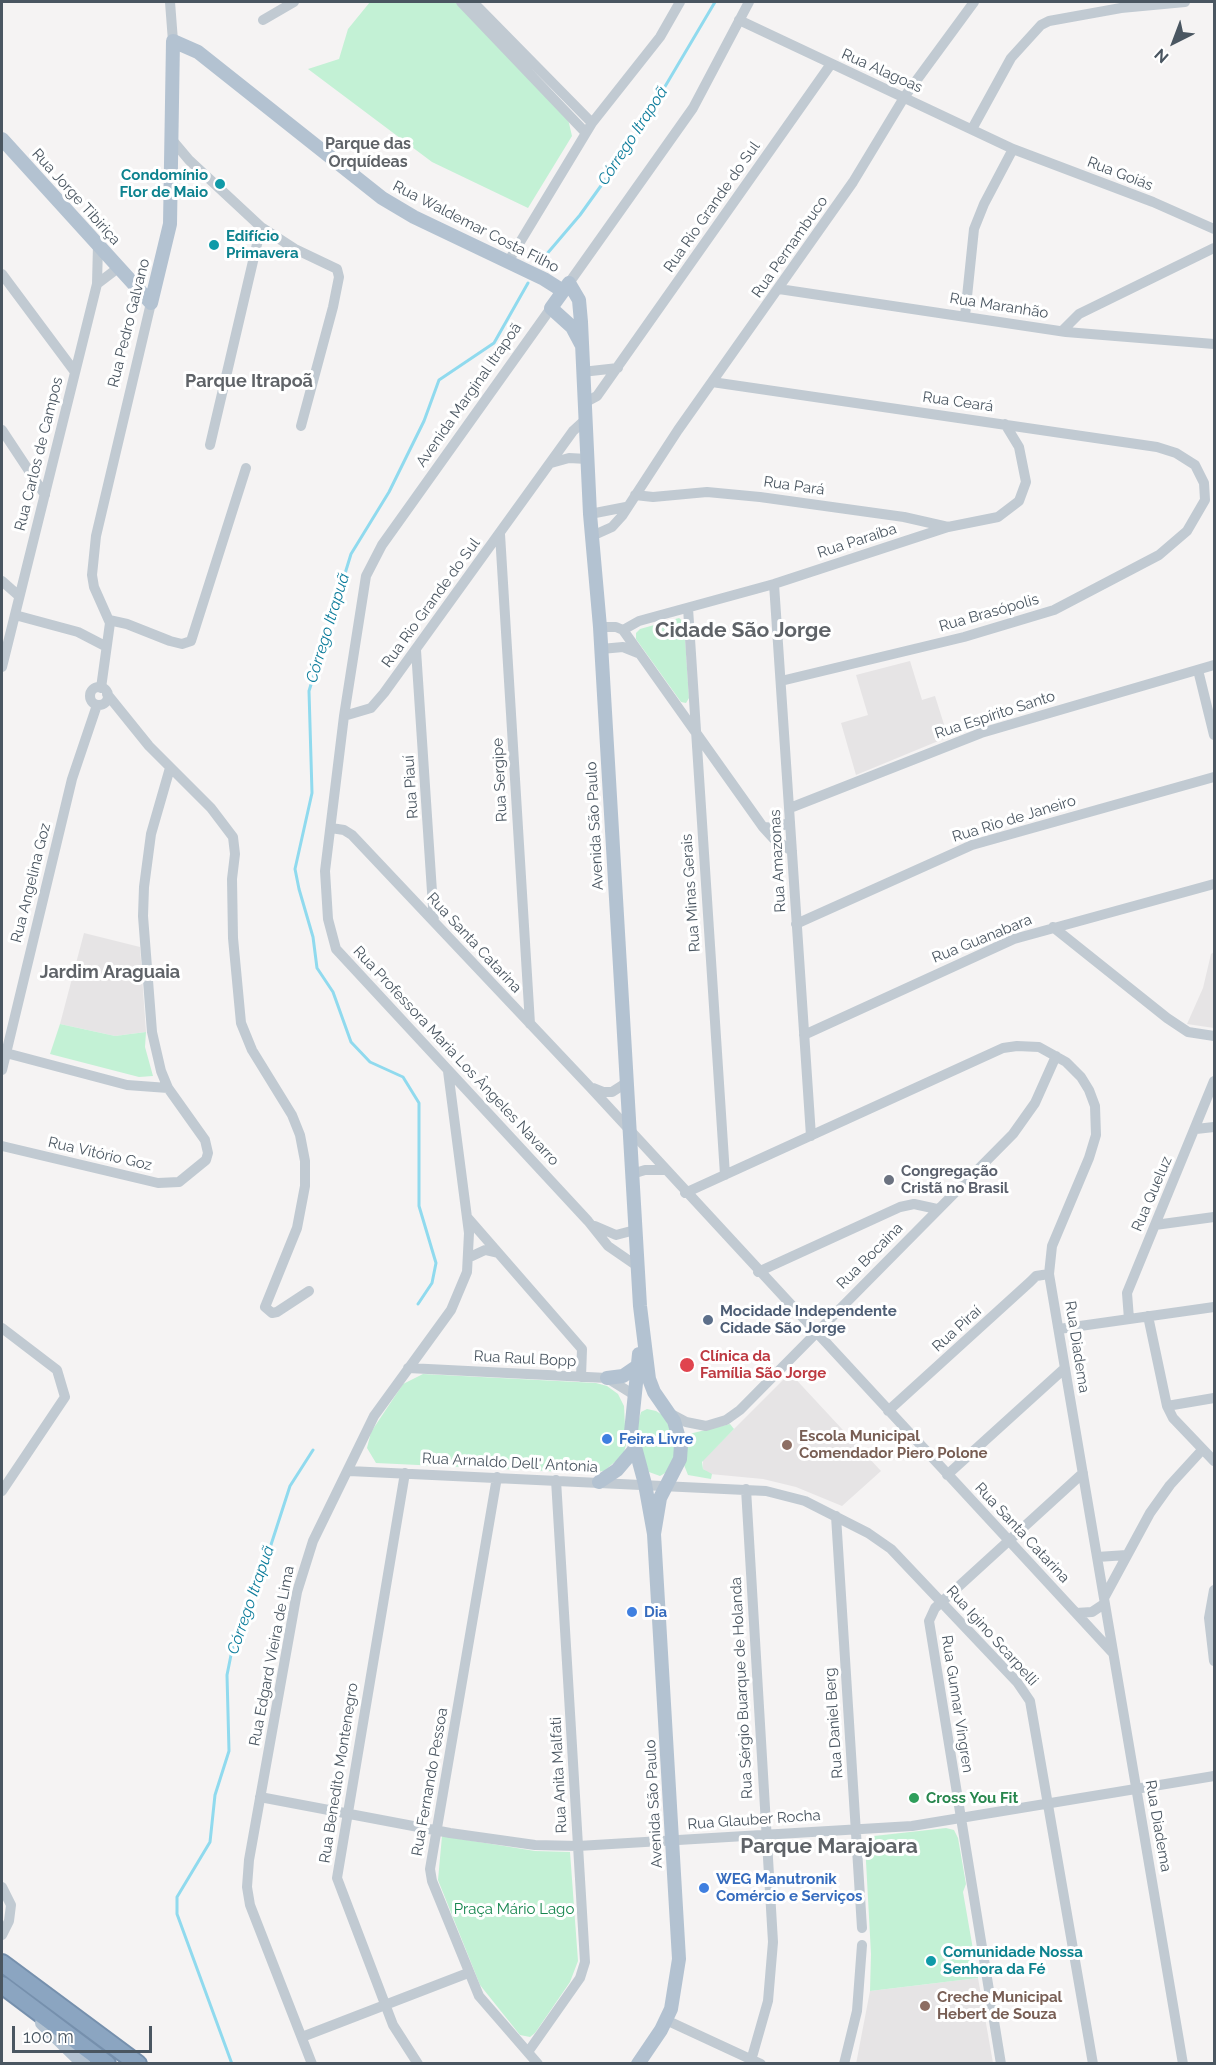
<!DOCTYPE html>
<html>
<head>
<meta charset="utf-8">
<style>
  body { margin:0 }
  #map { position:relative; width:1216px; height:2065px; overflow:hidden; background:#f5f3f3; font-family:Raleway,sans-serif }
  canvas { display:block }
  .frame { position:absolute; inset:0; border:3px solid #4a5661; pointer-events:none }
  .north { position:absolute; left:1144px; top:12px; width:60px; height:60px; -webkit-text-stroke:4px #fff; paint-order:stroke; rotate:222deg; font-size:16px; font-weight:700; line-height:24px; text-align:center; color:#4a5661 }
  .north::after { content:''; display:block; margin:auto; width:21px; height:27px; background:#4a5661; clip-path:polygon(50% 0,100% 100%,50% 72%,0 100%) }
  .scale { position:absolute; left:12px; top:2026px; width:140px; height:27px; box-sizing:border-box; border:3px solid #4a5661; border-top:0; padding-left:8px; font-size:18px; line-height:21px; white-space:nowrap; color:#4a5661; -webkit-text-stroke:4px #fff; paint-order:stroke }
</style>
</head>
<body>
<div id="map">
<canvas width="1216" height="2065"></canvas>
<div class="frame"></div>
<div class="north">N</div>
<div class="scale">100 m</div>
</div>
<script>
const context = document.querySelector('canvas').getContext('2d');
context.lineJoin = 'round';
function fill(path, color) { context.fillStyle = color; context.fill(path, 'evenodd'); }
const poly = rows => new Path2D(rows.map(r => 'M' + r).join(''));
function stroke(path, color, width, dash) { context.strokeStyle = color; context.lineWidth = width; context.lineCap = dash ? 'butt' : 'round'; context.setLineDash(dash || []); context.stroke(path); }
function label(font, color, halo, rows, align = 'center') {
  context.font = font + ' Raleway,sans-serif'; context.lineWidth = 6; context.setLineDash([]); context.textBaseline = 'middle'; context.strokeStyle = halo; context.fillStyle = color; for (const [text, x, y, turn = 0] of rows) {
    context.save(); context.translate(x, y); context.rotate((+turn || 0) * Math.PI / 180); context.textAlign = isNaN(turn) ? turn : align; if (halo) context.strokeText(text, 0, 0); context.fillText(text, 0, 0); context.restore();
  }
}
fill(poly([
  [910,661,922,700,935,696,948,737,856,775,841,723,868,715,856,675],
  [84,933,140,947,146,1032,115,1036,60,1024],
  [1214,952,1214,1028,1187,1024,1203,988,1211,954],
  [790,1373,881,1471,842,1506,796,1487,763,1479,710,1474,703,1469,703,1460],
  [978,1978,993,2063,856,2064,870,1991]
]), '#e6e4e5');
fill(poly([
  [370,2,457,2,568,119,572,136,528,208,432,162,308,69,339,59,348,29],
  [679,618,684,622,689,698,686,703,681,702,636,639,636,633,640,629],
  [60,1024,115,1036,146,1032,145,1047,153,1076,139,1077,50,1054],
  [423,1374,596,1383,607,1386,618,1394,624,1406,626,1445,623,1455,604,1471,587,1473,376,1463,367,1448,371,1432,403,1384],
  [647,1409,656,1411,664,1416,675,1440,674,1460,667,1472,660,1476,649,1472,641,1451,637,1426,641,1412],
  [730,1424,734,1429,702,1462,703,1469,712,1474,711,1479,688,1475,684,1465,689,1434],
  [946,1828,954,1830,958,1838,966,1884,963,1892,978,1978,870,1991,871,1954,865,1843,874,1836],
  [442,1836,535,1851,570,1852,578,1961,570,1982,535,2033,530,2037,520,2035,480,1985,438,1880]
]), '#c3f1d5');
stroke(poly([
  [540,262,580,215,631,144,715,2],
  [418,1304,432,1283,436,1263,419,1206,419,1103,403,1077,370,1062,351,1042,333,992,317,968,313,937,299,889,295,869,312,793,309,691,351,554,389,492,424,421,439,380,494,343,528,283],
  [232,2064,177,1914,177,1897,210,1842,215,1795,229,1751,227,1675,232,1650,258,1585,290,1486,313,1450]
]), '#90daee', 3);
const highway = poly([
  [2,1963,138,2064],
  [2,1985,107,2064]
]);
stroke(highway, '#7690ad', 20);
stroke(poly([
  [170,2,173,41],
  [461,2,586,133],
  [473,2,592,123],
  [263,20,294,2],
  [739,20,1013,149,1153,202,1214,229],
  [972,129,1011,58,1041,25,1049,21,1121,8,1185,2],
  [173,141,189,160,261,227,295,249,337,269,339,277,333,307,301,426],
  [508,262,592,123,660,37,680,2],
  [2,274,75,372],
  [569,283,693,108,749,2],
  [97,284,118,268],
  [779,289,1066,332,1214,344],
  [551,308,382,545,366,576,344,716,325,871,328,919,336,949,588,1221,608,1246,637,1266],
  [965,316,974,229,984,204,1013,149],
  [1062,331,1079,314,1214,248],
  [582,372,618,368],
  [712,382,1157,447,1176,453,1195,465,1204,483,1205,500,1187,531,1159,555,1054,610,964,637,781,681],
  [584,403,597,396,831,64],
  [2,430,45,495],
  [210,445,261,227],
  [551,463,569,458,587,459],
  [635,495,653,497,707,492,760,497,904,517,948,527],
  [590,514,626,507],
  [500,534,530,1024],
  [592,536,612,527,622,516,678,430,853,182,905,96,974,2],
  [2,581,19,596],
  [774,584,811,1136],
  [688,608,725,1175],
  [15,615,78,632,105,646],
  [109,620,127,624,170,641,182,644,191,641,246,468],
  [600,627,616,627,623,630,763,827,774,839,792,851],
  [623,630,639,621,774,584,948,527,998,517,1019,501,1026,482,1019,447,1005,424],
  [601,649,623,647,638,653],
  [416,650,434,922],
  [2,667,97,284,98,245],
  [1198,670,1214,735],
  '90 696a9 9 0 1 1 18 0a9 9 0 1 1-18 0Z',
  [101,688,110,623,94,587,92,575,96,536,151,303],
  [107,694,149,746,211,808,233,837,235,854,232,879,233,938,241,1023,252,1050,292,1115,300,1135,305,1161,305,1186,297,1228,265,1307,272,1313,277,1312,309,1291],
  [344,716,371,708,384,693,573,431,585,420],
  [790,808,981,733,1214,665],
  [763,827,777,828,790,822],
  [331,828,344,830,352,835,590,1087,1112,1652],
  [796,924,972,845,1214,777],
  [1053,927,1167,1018,1188,1032,1214,1036],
  [804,1035,1014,939,1214,884],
  [6,1053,127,1085,168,1088],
  [2,1070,72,779,97,705],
  [593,1088,603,1092,612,1092,626,1083],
  [1196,1129,1214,1127],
  [2,1146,158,1183,179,1182,206,1160,208,1153,205,1140,168,1088,161,1071,152,1032,143,916,144,887,151,834,170,768],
  [632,1174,645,1170,664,1170],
  [685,1193,1003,1048,1017,1046,1039,1047,1066,1062,1081,1077,1089,1090,1095,1106,1096,1135,1089,1158,1052,1246,1049,1274,1183,2064],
  [467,1217,582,1349,581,1377],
  [1155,1225,1214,1217],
  [595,1226,616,1235,635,1230],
  [470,1257,485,1250,498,1253],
  [758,1272,900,1207,914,1204,937,1209],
  [1148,1316,1167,1406,1173,1418,1214,1461],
  [1129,1319,1127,1293,1214,1081],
  [2,1328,57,1370,65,1397,2,1491],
  [1059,1329,1214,1307],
  [408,1368,607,1378,636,1396],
  [1167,1406,1214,1398],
  [888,1411,1030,1282,1036,1276,1049,1274],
  [671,1414,686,1422,706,1426,726,1420,740,1410,1013,1134,1035,1103,1056,1056],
  [349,1471,766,1491,805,1501,868,1533,891,1549,1017,1682,1030,1701,1093,2064],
  [405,1473,337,1878,393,2025,418,2064],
  [947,1475,1065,1368],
  [497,1477,430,1869,432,1881,479,1996,538,2064],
  [746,1489,773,1942,768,2001,750,2064],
  [836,1516,862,1928],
  [1097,1557,1127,1555],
  [1214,1590,1209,1618,1214,1661],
  [1104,1598,1150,1513,1170,1485,1202,1450],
  [1076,1613,1092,1612,1104,1604],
  [260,1797,450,1833,535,1845,578,1846,912,1826,1214,1776],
  [2,1887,11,1905,9,1921,2,1935],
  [666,2020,761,2064],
  [302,2037,468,1973],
  [528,2052,580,1978,585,1962,556,1480],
  [312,2064,250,1905,247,1887,249,1860,297,1592,313,1541,374,1416,451,1310,467,1272,469,1233,448,1071],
  [844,2064,857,2011,862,1945],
  [1001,2064,929,1621,935,1608,1083,1473]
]), '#c1cad2', 10);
stroke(poly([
  [2,139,151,303],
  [151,303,170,224,173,41,198,52,382,198,414,217,544,279,563,291],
  [581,344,572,327,551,308,569,283,579,300,581,322,590,514,600,627,640,1306,649,1379,654,1392,674,1421,681,1445,680,1459,660,1498,654,1534],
  [607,1378,623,1376,639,1365],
  [599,1482,617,1470,634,1450],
  [42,2023,84,2064],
  [638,2064,661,2030,671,2009,679,1959,654,1534,645,1484,631,1432,639,1354]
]), '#b3c2d1', 14);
stroke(highway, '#8ba5c1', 16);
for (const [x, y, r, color] of [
  [220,184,6,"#0f9aa8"],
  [214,245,6,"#0f9aa8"],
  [889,1180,6,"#6b7280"],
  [708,1320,6,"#5c6f8a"],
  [687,1365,8,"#e0444e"],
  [607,1439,6,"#3f7fe0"],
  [787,1445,6,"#8d6e63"],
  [632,1612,6,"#3f7fe0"],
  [914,1798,6,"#2e9e5b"],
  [704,1888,6,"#3f7fe0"],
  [931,1961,6,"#0f9aa8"],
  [925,2006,6,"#8d6e63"]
]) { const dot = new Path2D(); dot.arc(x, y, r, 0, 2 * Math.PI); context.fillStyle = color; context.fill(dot); stroke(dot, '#fff', 2); }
label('15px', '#4a5661', '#fff', [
  ["Rua Alagoas",882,71,24],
  ["Rua Goiás",1120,174,21],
  ["Rua Jorge Tibiriça",76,197,48],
  ["Rua Rio Grande do Sul",712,207,-55],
  ["Rua Waldemar Costa Filho",476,227,27],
  ["Rua Pernambuco",790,247,-55],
  ["Rua Maranhão",999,306,9],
  ["Rua Pedro Galvano",129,323,-76],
  ["Avenida Marginal Itrapoã",469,395,-55],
  ["Rua Ceará",958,402,8],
  ["Rua Carlos de Campos",39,454,-76],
  ["Rua Pará",794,486,8],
  ["Rua Paraíba",857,541,-18],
  ["Rua Rio Grande do Sul",431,603,-54],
  ["Rua Brasópolis",989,613,-16],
  ["Rua Espírito Santo",995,715,-18],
  ["Rua Sergipe",500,780,-93],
  ["Rua Piauí",411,787,-94],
  ["Rua Rio de Janeiro",1014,819,-17],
  ["Avenida São Paulo",595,826,-93],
  ["Rua Amazonas",778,861,-93],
  ["Rua Angelina Goz",31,883,-76],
  ["Rua Minas Gerais",691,893,-94],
  ["Rua Guanabara",982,939,-22],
  ["Rua Santa Catarina",474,943,47],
  ["Rua Professora Maria Los Ângeles Navarro",456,1056,47],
  ["Rua Vitório Goz",100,1154,13],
  ["Rua Queluz",1152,1194,-67],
  ["Rua Bocaina",870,1256,-45],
  ["Rua Piraí",957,1329,-42],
  ["Rua Diadema",1077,1347,81],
  ["Rua Raul Bopp",525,1359,3],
  ["Rua Arnaldo Dell' Antonia",510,1463,3],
  ["Rua Santa Catarina",1022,1533,47],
  ["Rua Igino Scarpelli",992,1636,48],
  ["Rua Edgard Vieira de Lima",272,1656,-79],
  ["Rua Sérgio Buarque de Holanda",742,1688,-93],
  ["Rua Gunnar Vingren",957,1704,81],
  ["Rua Daniel Berg",834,1723,-94],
  ["Rua Benedito Montenegro",339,1773,-81],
  ["Rua Anita Malfati",559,1775,-93],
  ["Rua Fernando Pessoa",430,1782,-80],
  ["Avenida São Paulo",654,1804,-93],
  ["Rua Glauber Rocha",754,1820,-4],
  ["Rua Diadema",1158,1826,80]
]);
label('bold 15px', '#0d838f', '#fff', [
  ["Condomínio",208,175,"right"],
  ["Flor de Maio",208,192,"right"],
  ["Edifício",226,236],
  ["Primavera",226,253],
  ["Comunidade Nossa",943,1952],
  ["Senhora da Fé",943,1969]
], 'left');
label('bold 15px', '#5b616d', '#fff', [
  ["Congregação",901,1171],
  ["Cristã no Brasil",901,1188]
], 'left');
label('bold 15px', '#4e5e75', '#fff', [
  ["Mocidade Independente",720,1311],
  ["Cidade São Jorge",720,1328]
], 'left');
label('bold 15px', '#be3a42', '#fff', [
  ["Clínica da",700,1356],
  ["Família São Jorge",700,1373]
], 'left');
label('bold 15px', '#785e54', '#fff', [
  ["Escola Municipal",799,1436],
  ["Comendador Piero Polone",799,1453],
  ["Creche Municipal",937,1997],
  ["Hebert de Souza",937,2014]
], 'left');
label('bold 15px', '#366cbe', '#fff', [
  ["Feira Livre",619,1439],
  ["Dia",644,1612],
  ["WEG Manutronik",716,1879],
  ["Comércio e Serviços",716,1896]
], 'left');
label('bold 15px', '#27864d', '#fff', [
  ["Cross You Fit",926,1798]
], 'left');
label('15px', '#17864f', '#fff', [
  ["Praça Mário Lago",514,1909]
]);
label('italic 16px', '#0c7c9b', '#fff', [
  ["Córrego Itrapoã",633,136,-57],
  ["Córrego Itrapuã",328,628,-73],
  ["Córrego Itrapuã",251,1600,-71]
]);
label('bold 16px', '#5f6368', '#fff', [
  ["Parque das",368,144],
  ["Orquídeas",368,162]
]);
label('bold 18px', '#5f6368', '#fff', [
  ["Parque Itrapoã",249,382],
  ["Jardim Araguaia",110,973]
]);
label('bold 21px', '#5f6368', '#fff', [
  ["Cidade São Jorge",743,631],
  ["Parque Marajoara",829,1847]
]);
</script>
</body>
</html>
